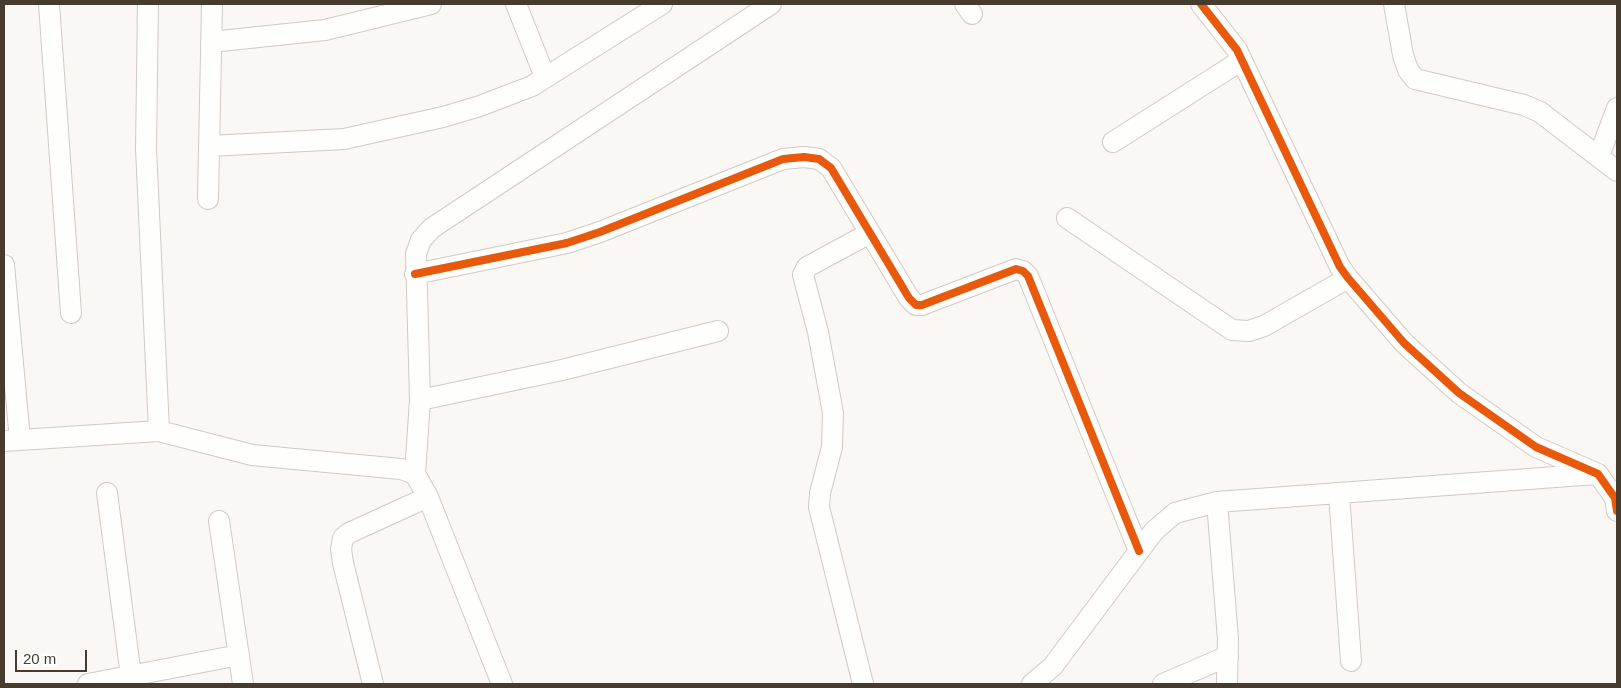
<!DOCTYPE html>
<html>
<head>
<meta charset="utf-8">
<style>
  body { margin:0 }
  #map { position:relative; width:1621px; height:688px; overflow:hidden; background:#faf7f4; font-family:Arial,sans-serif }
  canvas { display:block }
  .frame { position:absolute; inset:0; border:5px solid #463b2f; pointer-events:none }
  .scale { position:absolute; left:15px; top:650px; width:72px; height:22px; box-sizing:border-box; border:2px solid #463b2f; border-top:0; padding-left:6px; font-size:15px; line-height:18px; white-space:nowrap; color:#463b2f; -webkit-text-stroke:4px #fff; paint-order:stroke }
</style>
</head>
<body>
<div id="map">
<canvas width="1621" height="688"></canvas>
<div class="frame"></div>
<div class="scale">20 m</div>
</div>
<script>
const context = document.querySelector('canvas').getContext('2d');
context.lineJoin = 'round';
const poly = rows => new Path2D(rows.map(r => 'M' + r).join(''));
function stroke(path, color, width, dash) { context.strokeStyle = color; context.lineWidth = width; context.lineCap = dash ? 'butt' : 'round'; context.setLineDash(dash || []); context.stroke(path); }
const street = poly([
  [49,4,71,313],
  [148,4,146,148,159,431],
  [516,4,545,77],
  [965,4,972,14],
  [1201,4,1237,50,1340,267,1348,278,1404,343,1459,393,1536,447,1598,474,1615,498,1617,511],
  [1394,4,1403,55,1408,70,1415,79,1524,105,1540,112,1617,171],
  [211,42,325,30,431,4],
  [1113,142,1242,60],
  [209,146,344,139,443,117,480,106,532,86,662,4],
  [1599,156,1617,108],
  [208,199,212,4],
  [1067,218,1232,330,1249,331,1264,326,1348,278],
  [4,265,20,440],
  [415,274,567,243,600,232,783,159,804,157,819,159,831,168,909,298,916,305,922,305,1016,269,1023,271,1028,276,1139,551],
  [420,400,562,370,718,331],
  [4,441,159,431,252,455,401,469,415,474,428,497,502,684],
  [415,474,420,400,416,254,421,240,432,228,771,4],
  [107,493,131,676],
  [1339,494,1351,661],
  [1217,502,1228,639,1227,684],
  [219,521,243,684],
  [88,684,239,655],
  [373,684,343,563,341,549,343,538,349,533,428,497],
  [863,684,819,507,820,493,832,447,833,413,818,332,803,275,807,267,870,233],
  [1032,684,1053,666,1154,531,1175,513,1217,502,1596,474],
  [1163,684,1228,656]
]);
stroke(street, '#d1cac4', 22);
stroke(street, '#fefefd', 20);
stroke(poly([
  [1201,4,1237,50,1340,267,1348,278,1404,343,1459,393,1536,447,1598,474,1615,498,1617,511],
  [415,274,567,243,600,232,783,159,804,157,819,159,831,168,909,298,916,305,922,305,1016,269,1023,271,1028,276,1139,551]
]), '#e8590c', 8);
</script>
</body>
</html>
